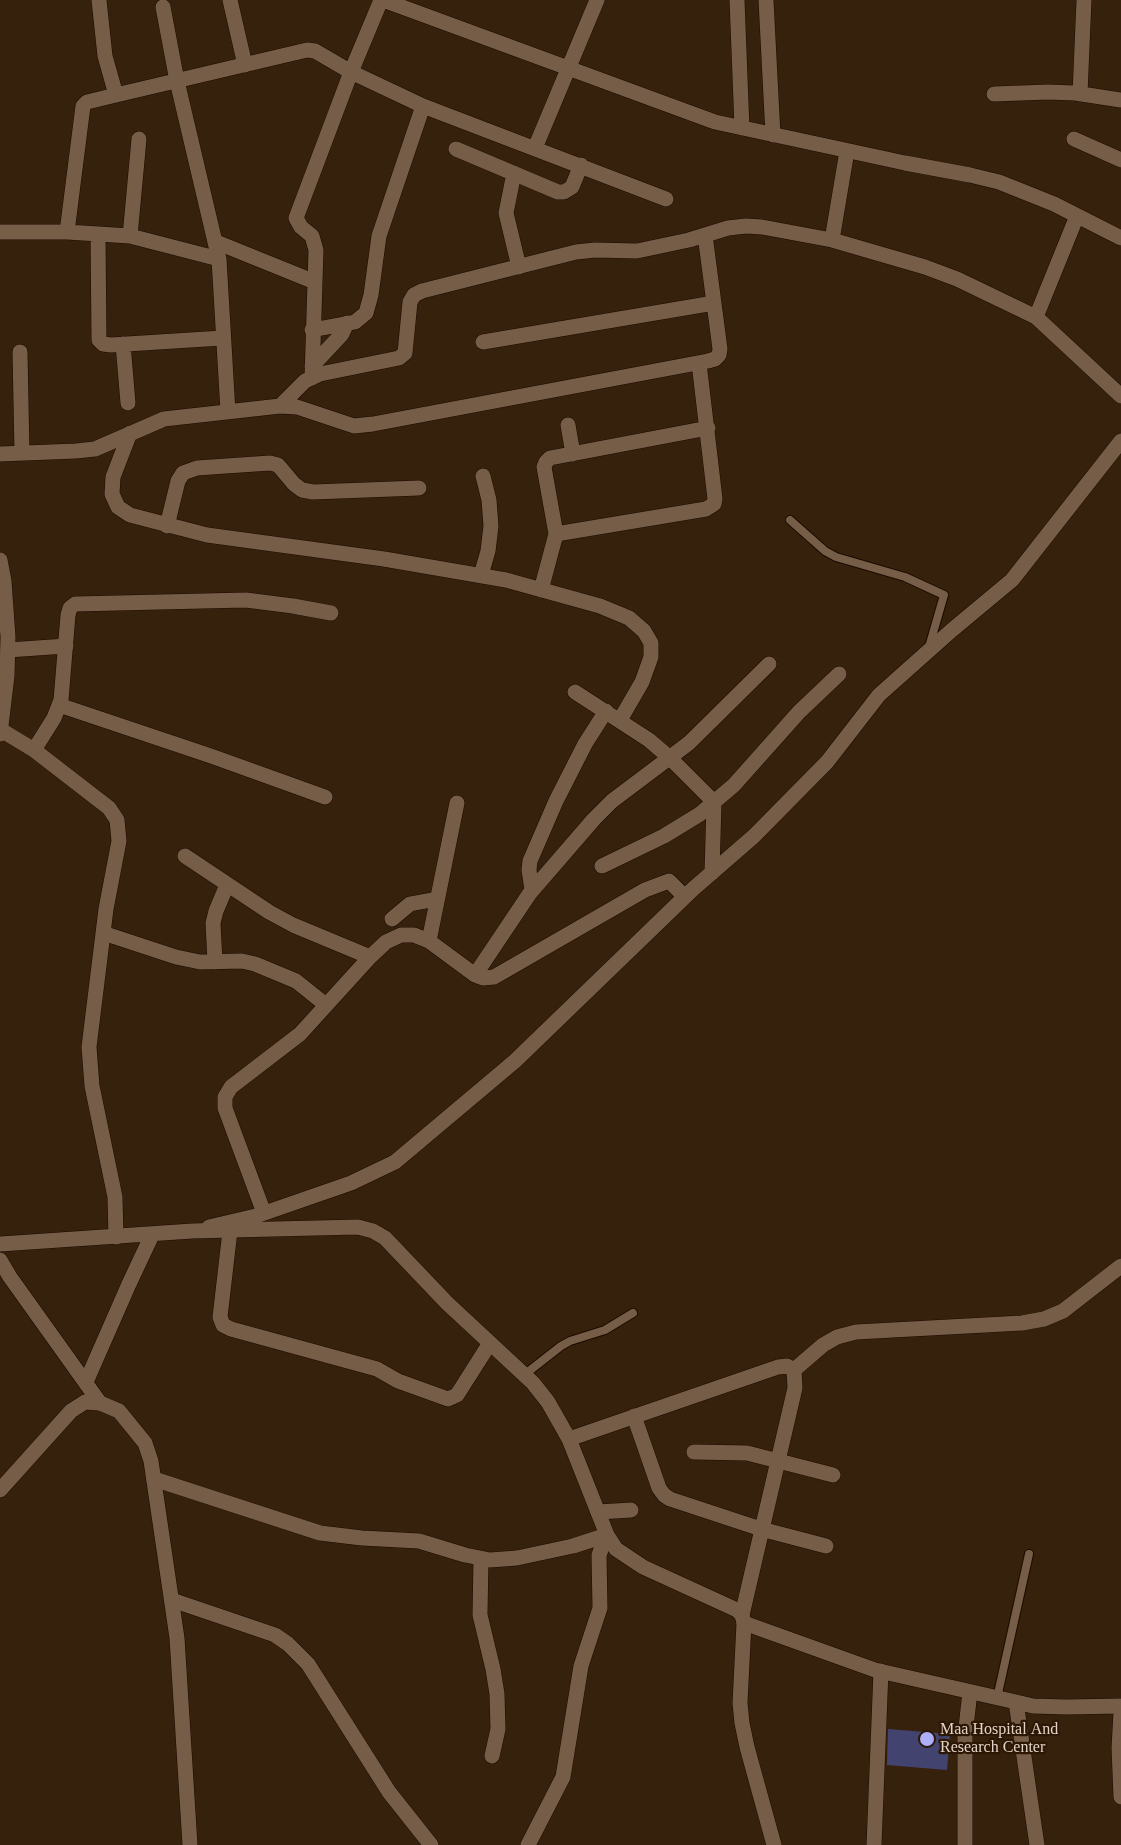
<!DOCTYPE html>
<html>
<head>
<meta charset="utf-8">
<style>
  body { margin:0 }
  canvas { display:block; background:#36210c }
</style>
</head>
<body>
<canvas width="1121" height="1845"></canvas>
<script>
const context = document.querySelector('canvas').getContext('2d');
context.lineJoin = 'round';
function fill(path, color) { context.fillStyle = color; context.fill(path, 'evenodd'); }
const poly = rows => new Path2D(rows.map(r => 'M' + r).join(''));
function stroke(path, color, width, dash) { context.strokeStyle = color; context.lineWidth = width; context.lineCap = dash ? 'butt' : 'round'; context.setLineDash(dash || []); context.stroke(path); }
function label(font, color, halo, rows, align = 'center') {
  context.font = font + ' "Times New Roman",serif'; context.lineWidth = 4.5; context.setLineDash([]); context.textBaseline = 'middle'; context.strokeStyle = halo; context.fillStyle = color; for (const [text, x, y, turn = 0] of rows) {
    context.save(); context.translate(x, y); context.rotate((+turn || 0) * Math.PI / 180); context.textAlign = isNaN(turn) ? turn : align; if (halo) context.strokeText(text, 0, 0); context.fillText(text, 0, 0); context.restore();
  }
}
fill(poly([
  [888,1729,950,1734,947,1770,887,1765]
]), '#43436f');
const service = poly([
  [790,520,825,551,836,557,905,577,944,595,929,647],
  [524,1375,561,1346,570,1341,605,1330,633,1313],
  [997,1698,1029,1554]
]);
const minor = poly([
  [99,0,105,56,116,95],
  [230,0,245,65],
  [383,0,715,122,905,163,970,175,999,182,1054,204,1121,238],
  [737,0,742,128],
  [766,0,773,135],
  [163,7,177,81,219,259,228,412],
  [994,94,1048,92,1075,93,1121,100],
  [1080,94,1084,0],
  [1074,139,1121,160],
  [535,148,597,0],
  [456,149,558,192,564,192,572,187,581,165],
  [514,173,506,213,519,267],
  [0,232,67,232,130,236,219,259],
  [67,232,83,106,87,102,116,95,307,50,315,51,351,72,423,106,666,199],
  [98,234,99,340,103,344,111,345,222,338],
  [130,236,139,139],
  [832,240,847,151],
  [216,242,315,282],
  [1036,317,1077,216],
  [312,330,355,322,366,313,371,295,379,236,423,106],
  [483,342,714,303],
  [123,344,128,403],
  [20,352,22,453],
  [312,366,342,334,347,323],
  [312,378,316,250,312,236,301,227,296,218,351,72,381,0],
  [280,406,305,381,320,374,399,358,405,353,410,302,414,295,422,291,576,252,595,250,637,251,689,240,728,228,746,226,762,227,832,240,925,267,957,279,1036,317,1121,396],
  [568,425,573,454],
  [130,433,113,477,112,494,118,507,130,515,207,535,384,559,506,580,600,606,629,618,644,631,651,643,651,657,642,682,620,720],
  [0,454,76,451,95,449,164,419,280,406,297,407,354,426,373,424,708,361,715,359,719,355,720,349,705,235],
  [167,526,178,481,183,473,197,468,270,463,278,465,294,484,302,490,313,492,419,488],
  [556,534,706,509,714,504,715,499,699,363],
  [481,575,488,551,491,526,489,500,483,476],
  [541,590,556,534,544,467,546,462,550,458,708,428],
  [8,650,66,646],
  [575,692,649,740,670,758,714,802,712,873],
  [59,705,211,756,325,797],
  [1,730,34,750,109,808,117,820,119,841,106,909,89,1047,92,1086,115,1197,116,1237],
  [34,750,54,718,61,700,68,615,70,608,75,604,246,600,293,606,331,613],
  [185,856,269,912,293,925,370,957],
  [602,866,664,836,700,814,734,785,799,712,839,674],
  [532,890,529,870,530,861,556,801,585,744,606,711],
  [392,919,410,904,437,899],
  [103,933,176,957,200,962,242,961,255,964,296,981,326,1005],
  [429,941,457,803],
  [215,962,213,923,216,911,227,885],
  [475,975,530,893,594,819,612,801,689,743,769,664],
  [264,1213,225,1108,225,1097,231,1087,300,1034,370,957,386,942,401,935,414,935,429,941,475,975,483,978,494,977,645,890,669,881,685,897],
  [209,1227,256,1216,351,1183,395,1162,515,1061,693,889,754,836,827,762,879,695,952,630,1012,580,1121,441],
  [230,1231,220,1317,223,1325,231,1329,377,1369,398,1381,448,1399,457,1395,490,1343],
  [794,1370,823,1345,837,1337,856,1332,1022,1323,1044,1319,1063,1311,1121,1266],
  [634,1416,659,1488,664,1495,670,1499,761,1529,826,1546],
  [569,1439,778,1367,787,1366,794,1370,795,1388,742,1615],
  [694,1452,747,1453,833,1475],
  [154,1479,320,1533,362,1538,419,1541,465,1555,490,1560,517,1558,573,1546,607,1535],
  [0,1490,71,1411,85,1402,100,1403],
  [598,1512,631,1510],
  [481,1559,480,1615,493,1669,497,1694,498,1729,492,1756],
  [172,1600,275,1635,288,1644,308,1664,389,1792,431,1845],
  [744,1623,875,1670,1016,1702,1033,1706,1066,1707,1121,1706],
  [1016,1702,1037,1845],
  [1121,1712,1119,1748,1121,1797],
  [528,1845,563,1777,581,1666,600,1608,599,1555,602,1547,609,1541],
  [874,1845,881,1671],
  [965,1845,965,1736,970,1692]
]);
const tertiary = poly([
  [0,560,4,581,8,637,7,676,0,734],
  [0,1244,192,1231,358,1227,373,1231,385,1238,447,1303,533,1383,548,1402,569,1439,607,1535,616,1549,643,1567,737,1610,742,1615,744,1623,740,1703,742,1723,747,1747,774,1845],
  [0,1260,10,1277,100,1403,119,1411,145,1443,151,1461,177,1638,190,1845],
  [86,1382,129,1284,152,1235]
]);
stroke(service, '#1c0900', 10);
stroke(minor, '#1c0900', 16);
stroke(tertiary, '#1c0900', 16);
stroke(service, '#755d47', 8);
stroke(minor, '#755d47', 15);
stroke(tertiary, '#755d47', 15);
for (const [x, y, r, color] of [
  [927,1739,8,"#adaffb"]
]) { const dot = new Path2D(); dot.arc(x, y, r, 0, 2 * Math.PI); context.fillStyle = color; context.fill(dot); stroke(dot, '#2b1703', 2); }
label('16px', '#e2d3c7', '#2b1703', [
  ["Maa Hospital And",940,1730],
  ["Research Center",940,1748]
], 'left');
</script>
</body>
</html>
